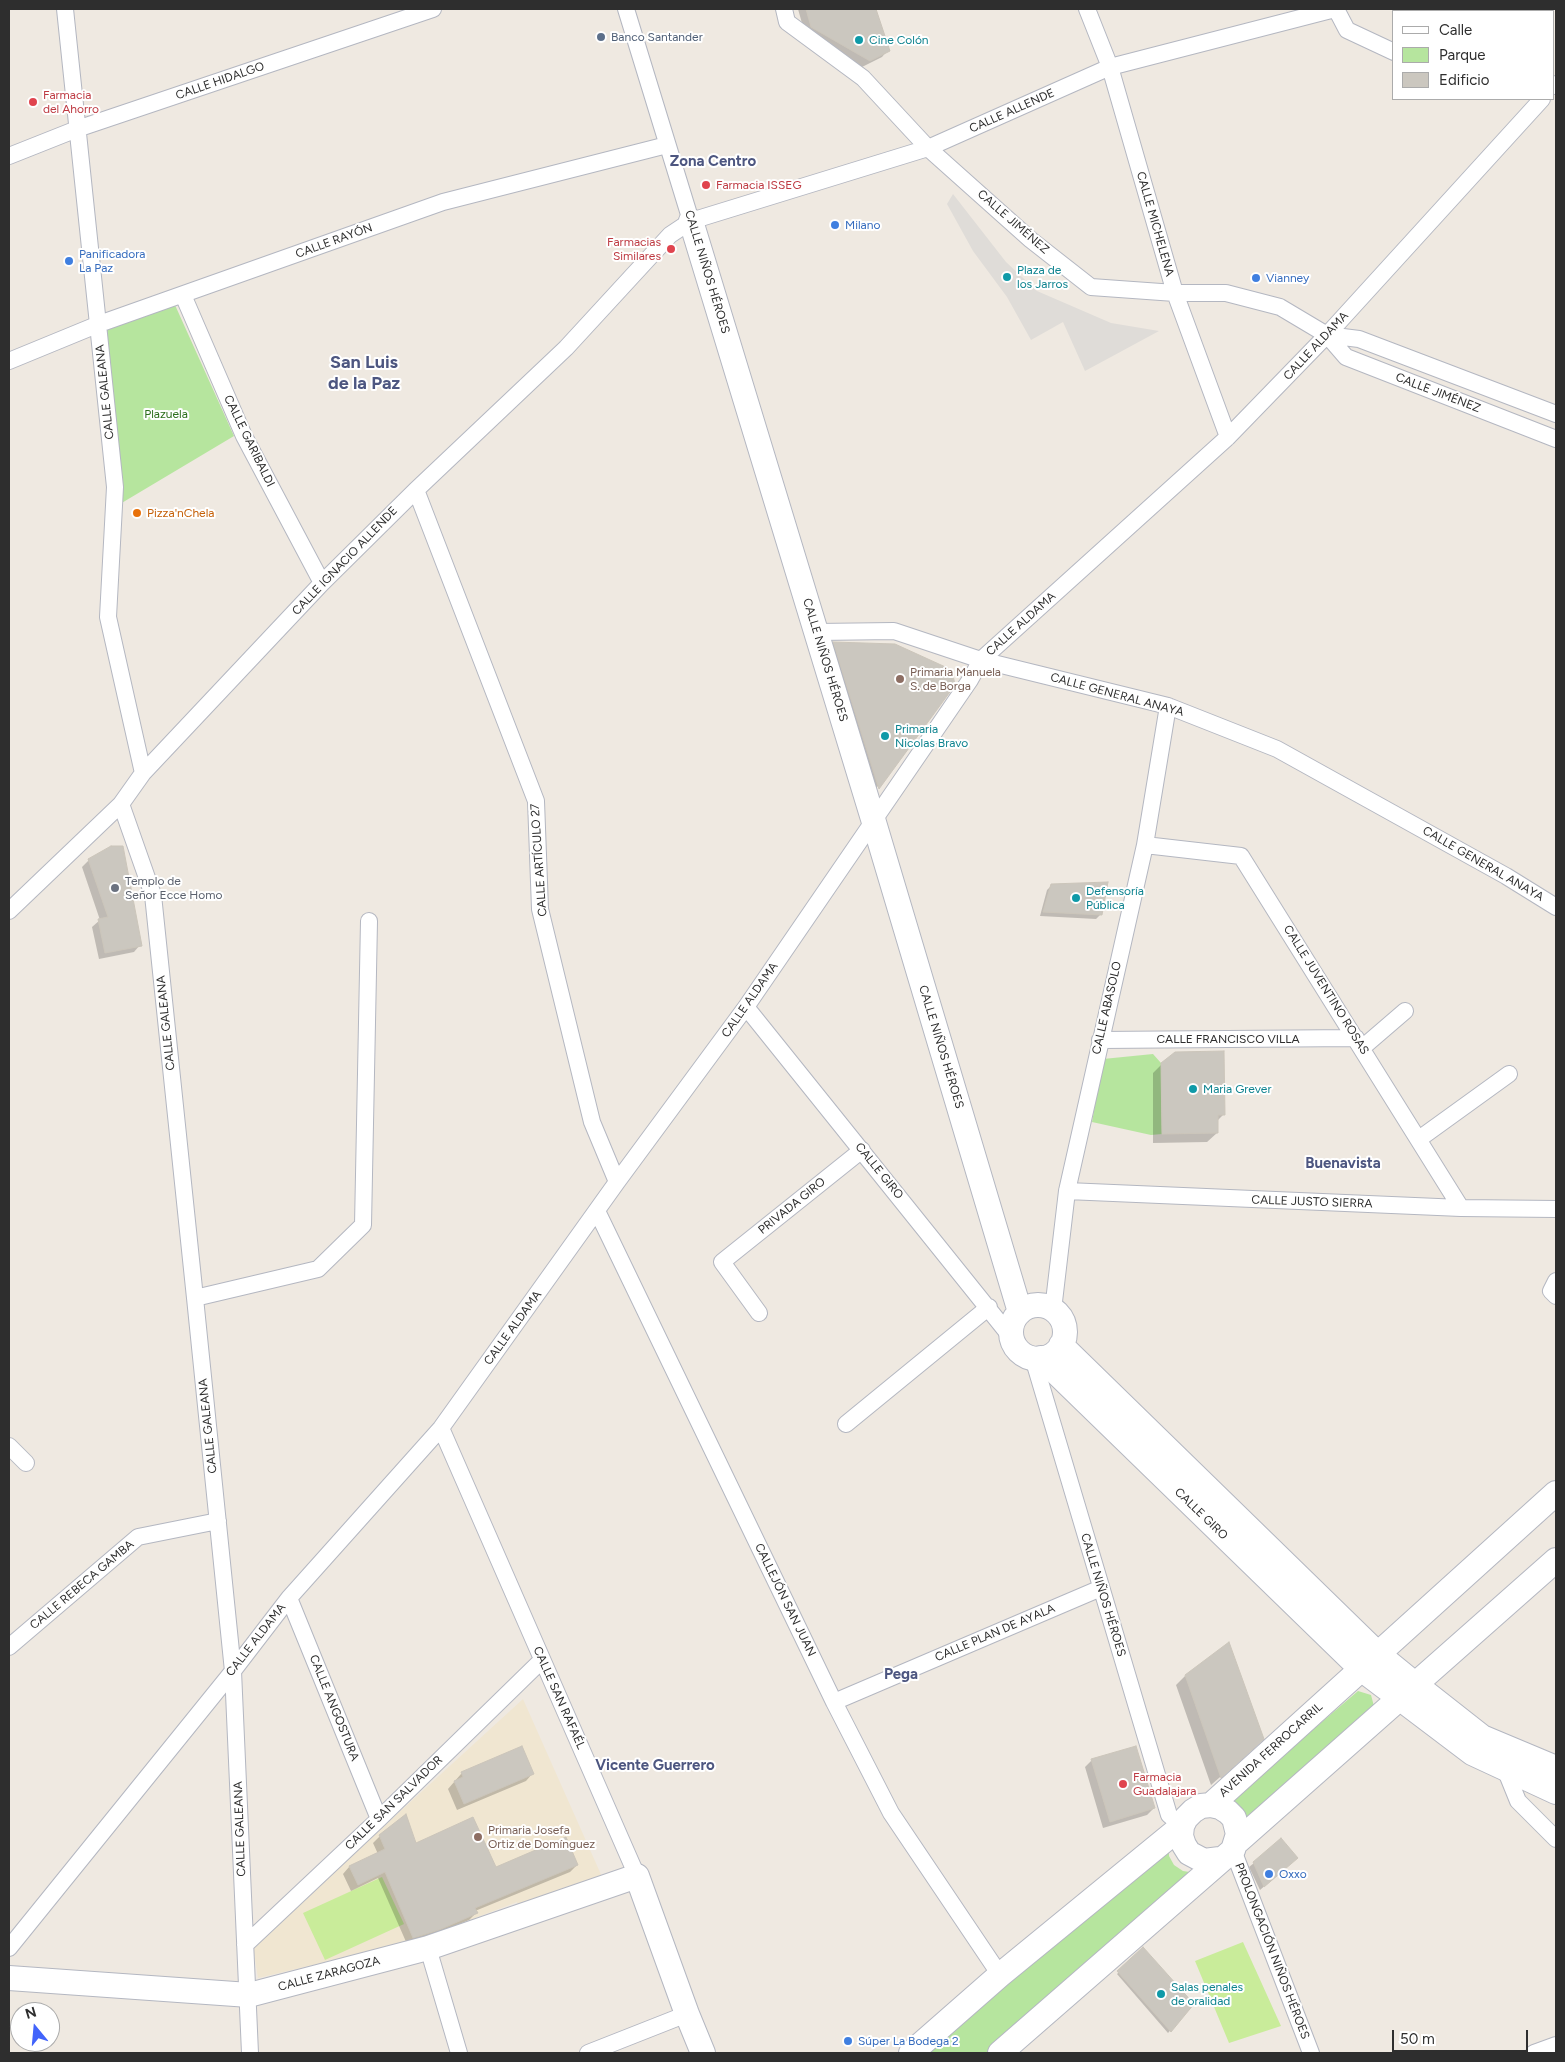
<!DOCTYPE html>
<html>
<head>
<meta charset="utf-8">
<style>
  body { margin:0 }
  #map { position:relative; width:1565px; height:2062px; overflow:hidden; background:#efe9e1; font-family:Figtree,sans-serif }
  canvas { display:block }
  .frame { position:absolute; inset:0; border:10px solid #2e2e2e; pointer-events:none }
  .legend { position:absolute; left:1392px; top:10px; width:162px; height:90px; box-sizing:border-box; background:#fff; border:1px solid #ababab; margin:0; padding:6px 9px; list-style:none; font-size:15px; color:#2e2e2e }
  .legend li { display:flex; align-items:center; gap:10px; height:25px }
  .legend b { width:25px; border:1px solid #ababab }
  .north { position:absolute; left:10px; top:2002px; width:50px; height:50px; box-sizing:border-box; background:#fff; border:1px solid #ababab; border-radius:50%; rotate:343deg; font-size:14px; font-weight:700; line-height:20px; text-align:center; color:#2e2e2e }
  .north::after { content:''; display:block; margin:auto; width:18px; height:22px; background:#4264fb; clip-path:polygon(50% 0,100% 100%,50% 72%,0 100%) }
  .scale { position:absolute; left:1392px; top:2030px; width:136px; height:22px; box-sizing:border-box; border:2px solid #2e2e2e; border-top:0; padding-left:6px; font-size:15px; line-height:18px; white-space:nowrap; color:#2e2e2e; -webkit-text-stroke:4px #fff; paint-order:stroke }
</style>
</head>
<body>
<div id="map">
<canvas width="1565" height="2062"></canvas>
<div class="frame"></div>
<ul class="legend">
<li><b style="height:6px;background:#fff"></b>Calle</li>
<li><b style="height:14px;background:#b6e59e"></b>Parque</li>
<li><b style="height:14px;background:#cbc7bf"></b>Edificio</li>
</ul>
<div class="north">N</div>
<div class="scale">50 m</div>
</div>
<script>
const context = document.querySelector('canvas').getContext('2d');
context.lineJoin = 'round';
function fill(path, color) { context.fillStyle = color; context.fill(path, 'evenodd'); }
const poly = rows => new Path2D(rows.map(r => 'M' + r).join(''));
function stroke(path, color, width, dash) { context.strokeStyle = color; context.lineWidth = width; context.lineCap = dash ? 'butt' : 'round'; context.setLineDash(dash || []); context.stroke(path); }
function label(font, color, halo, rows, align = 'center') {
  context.font = font + ' Figtree,sans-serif'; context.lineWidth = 4; context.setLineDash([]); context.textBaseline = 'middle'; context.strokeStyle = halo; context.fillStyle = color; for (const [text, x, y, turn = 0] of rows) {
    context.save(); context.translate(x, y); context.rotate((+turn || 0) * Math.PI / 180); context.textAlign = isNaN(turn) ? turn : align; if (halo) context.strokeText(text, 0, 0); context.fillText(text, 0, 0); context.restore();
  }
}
fill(poly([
  [523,1699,603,1879,520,1910,517,1902,415,1941,258,1978,253,1946]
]), '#f0e6d1');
fill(poly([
  [175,305,234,436,120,504,103,327],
  [1153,1054,1161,1063,1162,1134,1151,1135,1092,1122,1103,1059],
  [1358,1691,1371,1695,1375,1710,1248,1820,1240,1806,1231,1800],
  [1169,1842,1169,1856,1174,1865,1183,1871,1196,1873,991,2053,929,2053]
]), '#b6e59e');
fill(poly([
  [382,1877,404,1924,325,1960,303,1913],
  [1243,1942,1281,2026,1229,2043,1195,1961]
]), '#c9ec9a');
fill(poly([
  [953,194,1006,262,1037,291,1111,323,1159,331,1085,371,1063,322,1031,340,1007,297,973,251,947,204]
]), '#dfdcd8');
fill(poly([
  [798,9,875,9,888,50,882,57,862,67,805,34],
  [1458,9,1521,9,1521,11,1459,11],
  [834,643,953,684,872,794,827,650],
  [89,860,140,945,134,952,99,959,92,927,100,920,82,867],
  [1051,886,1101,914,1096,919,1040,916,1047,890],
  [1162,1064,1224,1114,1216,1122,1217,1133,1207,1142,1153,1143,1153,1073],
  [1185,1676,1253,1748,1211,1785,1176,1685],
  [521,1748,532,1774,526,1781,457,1810,448,1789,461,1774],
  [1092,1760,1154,1808,1147,1815,1103,1828,1085,1767],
  [380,1836,495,1868,577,1865,570,1872,475,1911,476,1913,469,1920,431,1936,407,1944,378,1878,351,1891,343,1874,349,1867,378,1854,373,1843],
  [1292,1862,1260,1890,1249,1867,1254,1863],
  [1143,1949,1193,2004,1168,2033,1117,1974]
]), '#0003');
const building = poly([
  [806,9,876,9,890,51,870,61,811,27,806,9],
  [833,642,895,644,952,670,955,685,879,789,833,642],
  [111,846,123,846,142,946,105,953,98,919,108,917,88,859,111,846],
  [1108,882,1102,915,1043,912,1051,884,1108,882],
  [1224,1051,1225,1115,1218,1115,1218,1133,1162,1134,1161,1063,1175,1052,1224,1051],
  [1229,1642,1264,1739,1221,1778,1185,1675,1229,1642],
  [522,1746,534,1774,464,1804,454,1781,463,1777,461,1772,522,1746],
  [1136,1746,1155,1808,1110,1822,1091,1759,1136,1746],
  [406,1814,416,1843,473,1817,496,1867,566,1837,578,1865,475,1908,478,1913,439,1930,413,1938,385,1872,358,1885,349,1866,385,1849,379,1835,406,1814],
  [1281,1838,1298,1858,1264,1887,1253,1862,1281,1838],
  [1143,1947,1194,2004,1171,2032,1117,1971,1143,1947]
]);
fill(building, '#cbc7bf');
stroke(building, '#cbc5ba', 1);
const street = poly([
  [65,9,115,487,108,617,143,773],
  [626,9,691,221],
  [784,9,787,22,863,78,928,148,1031,240,1091,287,1175,293,1226,293,1280,307,1327,335,1346,357,1556,439],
  [1087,9,1110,67,1175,293,1228,437],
  [1336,9,1347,30,1394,52],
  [1554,86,1556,84],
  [9,156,77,129,433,9],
  [183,295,244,436,322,583],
  [1327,335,1359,339,1556,414],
  [9,361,99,324,443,202,667,145],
  [416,490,536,801,540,909,592,1122,617,1182],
  [817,632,894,631,981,660,1168,706,1277,749,1506,876,1556,907],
  [121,804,153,895,195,1298,233,1671,250,2053],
  [1145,845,1241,856,1461,1208],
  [9,911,121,804,143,773,322,583,416,490,566,348,670,235,691,221,928,148,1110,67,1335,9],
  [746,1007,1011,1337],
  [1100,1040,1356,1038],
  [1362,1048,1405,1011],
  [1419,1139,1509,1074],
  [1067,1191,1461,1208,1556,1209],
  [597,1211,834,1702,891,1813,1000,1975],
  [1556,1281,1551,1291,1556,1296],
  [195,1298,318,1269,363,1225,369,921],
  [1053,1310,1067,1191,1145,845,1168,706],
  [759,1313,722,1262,862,1150],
  [1033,1358,1169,1815,1182,1826],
  [846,1424,989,1307],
  [441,1428,637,1876],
  [9,1446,26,1463],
  [289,1598,379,1819],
  [9,1647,138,1537,218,1521],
  [834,1702,1101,1588],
  [1506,1765,1505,1769,1518,1801,1556,1839],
  [1233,1850,1311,2053],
  [245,1945,379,1819,542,1660],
  [9,1948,233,1671,289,1598,441,1428,617,1182,746,1007,970,680,981,660,1228,437,1327,335,1542,99],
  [428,1948,459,2053],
  [588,2053,687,2014],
  [1534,2053,1556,2045]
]);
const secondary = poly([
  [691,221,873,819,1020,1312],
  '1011 1332a27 27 0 1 1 54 0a27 27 0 1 1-54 0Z',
  [1061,1345,1378,1654,1416,1685,1482,1737,1556,1768],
  [1041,1358,1361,1669,1472,1753,1556,1792],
  [1211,1805,1556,1493],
  [1182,1826,1181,1836,1184,1845,1189,1853,1204,1861,1220,1859],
  [1237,1842,1556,1560],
  [9,1978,249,1995,428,1948,637,1876,687,2014,703,2053],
  [911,2053,1000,1975,1182,1826,1186,1818,1193,1811,1201,1806,1211,1805,1220,1807,1228,1812,1234,1818,1238,1834,1233,1850,1000,2053]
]);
stroke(street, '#b4b7c1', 18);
stroke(secondary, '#b4b7c1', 26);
stroke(street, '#fff', 16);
stroke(secondary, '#fff', 24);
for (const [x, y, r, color] of [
  [601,37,5,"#5c6f8a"],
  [859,40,5,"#0f9aa8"],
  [33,102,5,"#e0444e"],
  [706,185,5,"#e0444e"],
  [835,225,5,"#3f7fe0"],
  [671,249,5,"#e0444e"],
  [69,261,5,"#3f7fe0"],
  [1007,277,5,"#0f9aa8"],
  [1256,278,5,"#3f7fe0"],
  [137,513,5,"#e8710a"],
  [900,679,5,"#8d6e63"],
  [885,736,5,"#0f9aa8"],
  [115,888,5,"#6b7280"],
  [1076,898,5,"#0f9aa8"],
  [1193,1089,5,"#0f9aa8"],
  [1123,1784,5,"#e0444e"],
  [478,1837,5,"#8d6e63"],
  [1269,1874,5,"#3f7fe0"],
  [1161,1994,5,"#0f9aa8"],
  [848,2041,5,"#3f7fe0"]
]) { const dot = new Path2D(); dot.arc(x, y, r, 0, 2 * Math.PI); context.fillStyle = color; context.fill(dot); stroke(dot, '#fff', 2); }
label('12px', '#4e5e75', '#fff', [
  ["Banco Santander",611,37]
], 'left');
label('12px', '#0d838f', '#fff', [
  ["Cine Colón",869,40],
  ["Plaza de",1017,270],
  ["los Jarros",1017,284],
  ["Primaria",895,729],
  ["Nicolas Bravo",895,743],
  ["Defensoría",1086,891],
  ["Pública",1086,905],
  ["Maria Grever",1203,1089],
  ["Salas penales",1171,1987],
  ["de oralidad",1171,2001]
], 'left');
label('12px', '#2e2e2e', '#fff', [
  ["CALLE HIDALGO",220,81,-19],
  ["CALLE ALLENDE",1012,111,-24],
  ["CALLE JIMÉNEZ",1013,222,41],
  ["CALLE MICHELENA",1155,224,74],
  ["CALLE RAYÓN",334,241,-20],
  ["CALLE NIÑOS HÉROES",707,272,73],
  ["CALLE ALDAMA",1316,346,-47],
  ["CALLE GALEANA",105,392,-96],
  ["CALLE JIMÉNEZ",1438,393,21],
  ["CALLE GARIBALDI",249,441,64],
  ["CALLE IGNACIO ALLENDE",345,561,-46],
  ["CALLE ALDAMA",1021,624,-42],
  ["CALLE NIÑOS HÉROES",825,660,73],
  ["CALLE GENERAL ANAYA",1117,695,15],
  ["CALLE ARTÍCULO 27",539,860,-94],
  ["CALLE GENERAL ANAYA",1483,864,30],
  ["CALLE JUVENTINO ROSAS",1326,990,58],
  ["CALLE ALDAMA",750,1000,-55],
  ["CALLE ABASOLO",1107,1008,-77],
  ["CALLE GALEANA",166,1023,-96],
  ["CALLE FRANCISCO VILLA",1228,1039],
  ["CALLE NIÑOS HÉROES",941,1047,73],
  ["CALLE GIRO",879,1171,51],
  ["CALLE JUSTO SIERRA",1312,1202,2],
  ["PRIVADA GIRO",792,1206,-39],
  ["CALLE ALDAMA",513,1328,-54],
  ["CALLE GALEANA",208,1426,-96],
  ["CALLE GIRO",1201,1514,44],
  ["CALLE REBECA GAMBA",82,1585,-40],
  ["CALLE NIÑOS HÉROES",1103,1595,73],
  ["CALLEJÓN SAN JUAN",785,1600,64],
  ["CALLE PLAN DE AYALA",995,1633,-23],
  ["CALLE ALDAMA",256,1640,-52],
  ["CALLE SAN RAFAÉL",559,1698,66],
  ["CALLE ANGOSTURA",334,1708,68],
  ["AVENIDA FERROCARRIL",1271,1750,-42],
  ["CALLE SAN SALVADOR",394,1803,-44],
  ["CALLE GALEANA",240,1829,-92],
  ["PROLONGACIÓN NIÑOS HÉROES",1272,1951,69],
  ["CALLE ZARAGOZA",329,1974,-15]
]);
label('12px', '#be3a42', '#fff', [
  ["Farmacia",43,95],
  ["del Ahorro",43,109],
  ["Farmacia ISSEG",716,185],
  ["Farmacias",661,242,"right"],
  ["Similares",661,256,"right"],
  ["Farmacia",1133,1777],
  ["Guadalajara",1133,1791]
], 'left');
label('12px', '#366cbe', '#fff', [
  ["Milano",845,225],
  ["Panificadora",79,254],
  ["La Paz",79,268],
  ["Vianney",1266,278],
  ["Oxxo",1279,1874],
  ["Súper La Bodega 2",858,2041]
], 'left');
label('12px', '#2c6e1b', '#fff', [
  ["Plazuela",166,414]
]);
label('12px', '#c56008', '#fff', [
  ["Pizza'nChela",147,513]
], 'left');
label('12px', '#785e54', '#fff', [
  ["Primaria Manuela",910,672],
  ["S. de Borga",910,686],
  ["Primaria Josefa",488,1830],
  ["Ortiz de Domínguez",488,1844]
], 'left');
label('12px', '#5b616d', '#fff', [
  ["Templo de",125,881],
  ["Señor Ecce Homo",125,895]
], 'left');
label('bold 15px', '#4d5680', '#fff', [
  ["Zona Centro",713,162],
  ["Buenavista",1343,1164],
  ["Pega",901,1675],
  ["Vicente Guerrero",655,1766]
]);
label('bold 18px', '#4d5680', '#fff', [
  ["San Luis",364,363],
  ["de la Paz",364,384]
]);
</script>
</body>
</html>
